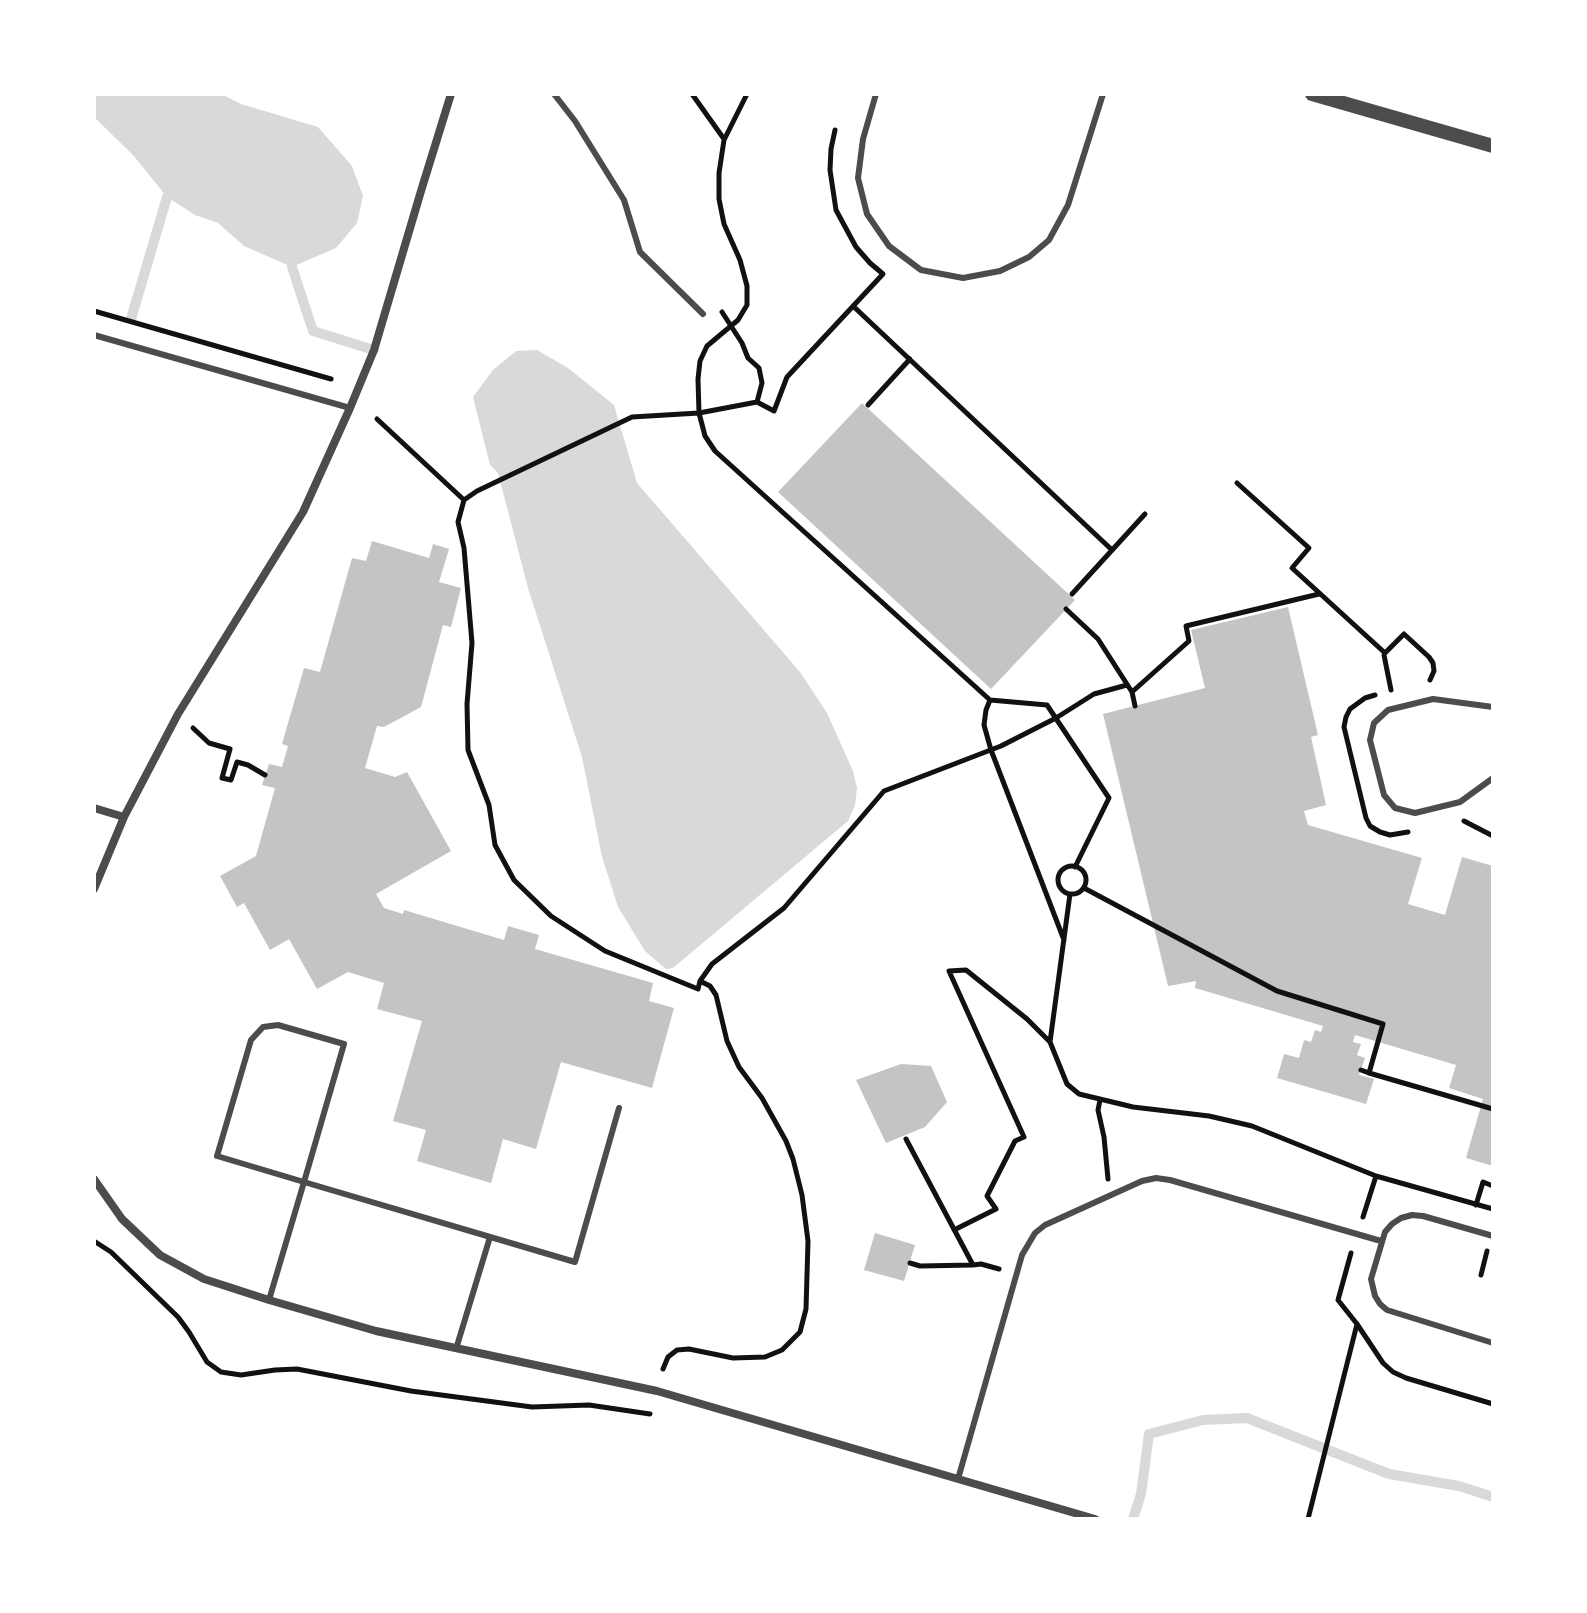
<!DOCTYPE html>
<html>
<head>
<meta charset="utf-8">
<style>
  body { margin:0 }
  #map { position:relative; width:1587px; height:1613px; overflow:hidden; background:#fff; font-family:Barlow,sans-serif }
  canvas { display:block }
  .frame { position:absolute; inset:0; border:96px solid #fff; pointer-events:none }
</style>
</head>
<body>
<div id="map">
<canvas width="1587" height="1613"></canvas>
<div class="frame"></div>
</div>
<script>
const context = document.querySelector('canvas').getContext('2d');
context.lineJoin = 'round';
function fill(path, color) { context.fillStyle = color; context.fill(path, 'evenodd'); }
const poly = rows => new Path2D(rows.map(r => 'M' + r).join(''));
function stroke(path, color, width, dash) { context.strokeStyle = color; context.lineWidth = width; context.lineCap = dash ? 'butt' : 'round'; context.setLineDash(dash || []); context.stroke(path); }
fill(poly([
  [94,94,221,94,241,104,318,127,352,166,363,196,357,223,336,248,292,267,244,246,218,223,195,215,167,197,133,155,94,117],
  [537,350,568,368,614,405,637,483,800,672,827,713,853,771,857,788,855,805,848,821,673,968,666,969,645,951,618,907,602,857,582,757,528,588,498,473,490,465,473,397,493,370,516,351]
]), '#d9d9d9');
stroke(poly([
  [292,267,313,331,374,350],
  [131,319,167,197],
  [1133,1519,1141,1494,1149,1434,1203,1420,1247,1418,1389,1474,1459,1486,1493,1497]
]), '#d9d9d9', 10);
fill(poly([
  [862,403,1075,600,991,689,778,492],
  [372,541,429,558,433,544,449,549,439,582,461,588,451,627,443,625,421,707,384,727,377,726,365,768,395,777,407,772,451,851,376,894,384,908,403,914,404,910,504,940,508,926,539,935,535,949,653,983,649,1001,674,1008,652,1088,561,1062,536,1149,503,1139,491,1183,417,1161,426,1130,393,1121,422,1021,377,1009,384,983,348,972,317,989,289,939,270,950,244,903,237,907,220,876,256,856,275,788,262,785,269,764,282,767,288,746,282,744,304,668,320,672,352,558,366,561],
  [1288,607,1318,735,1311,737,1326,805,1304,811,1308,825,1422,858,1408,904,1445,915,1462,857,1493,866,1493,1166,1466,1158,1483,1099,1449,1088,1456,1065,1355,1035,1353,1042,1361,1044,1357,1055,1365,1058,1359,1075,1374,1079,1366,1104,1277,1078,1284,1054,1299,1058,1304,1040,1311,1042,1315,1030,1321,1032,1323,1026,1195,988,1196,981,1168,986,1103,714,1205,688,1191,630],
  [901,1064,931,1066,947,1102,925,1127,886,1143,856,1080],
  [875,1233,915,1245,904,1281,864,1270]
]), '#c4c4c4');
stroke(poly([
  [692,94,724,139],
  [747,94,724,140,719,173,719,199,724,224,740,260,747,286,747,305,738,320,707,346,700,361,698,379,699,413,705,436,715,451,990,700,1047,705,1109,798,1075,867],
  [835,130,831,149,830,170,836,210,856,247,870,263,883,274,787,377,774,411,757,402,699,413,632,417,477,491,464,500,458,522,464,548,472,643,467,704,468,750,489,805,495,845,514,880,551,916,605,951,698,989,700,981,712,964,784,908,884,791,1001,746,1056,718,1094,694,1127,685],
  [853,306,1112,550],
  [94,311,331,379],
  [722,312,742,343,748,358,759,368,762,383,757,402],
  [868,405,910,359],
  [377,419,464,500],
  [1237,483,1309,548,1292,568,1385,653,1384,655,1391,690],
  [1072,594,1145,514],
  [1066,609,1098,639,1132,692,1135,706],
  [1385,653,1404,634,1429,657,1433,663,1434,671,1430,680],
  [1132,692,1189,641,1186,626,1319,594],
  [1375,695,1365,698,1350,709,1346,717,1344,727,1366,818,1370,826,1380,832,1390,835,1408,832],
  [990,700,986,710,984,725,991,750,1064,940],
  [193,728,209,743,230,749,222,778,231,780,237,762,248,765,265,775],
  [1464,821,1493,836],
  '1058 880a14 14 0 1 1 28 0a14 14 0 1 1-28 0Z',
  [1084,888,1277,991,1383,1024,1369,1073,1493,1109],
  [1050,1042,1070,894],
  [1361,1070,1369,1073],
  [1100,1100,1098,1110,1104,1137,1108,1179],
  [906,1139,973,1265,920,1266,910,1263],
  [1476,1205,1483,1182,1493,1186],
  [1363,1217,1376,1176],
  [954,1230,996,1209,987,1196,1015,1141,1024,1137,949,971,966,970,1027,1019,1050,1042,1067,1084,1079,1094,1133,1107,1209,1116,1252,1126,1376,1176,1493,1209],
  [94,1241,111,1252,178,1317,189,1332,207,1362,221,1372,241,1375,275,1370,297,1369,411,1391,532,1407,589,1405,650,1414],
  [1351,1253,1338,1300,1357,1324,1383,1363,1393,1372,1406,1378,1493,1404],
  [973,1265,981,1264,999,1269],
  [1481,1275,1487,1251],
  [663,1369,668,1357,677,1350,689,1349,733,1358,765,1357,782,1350,800,1332,806,1309,808,1241,802,1195,793,1159,786,1141,762,1098,739,1067,727,1041,716,995,710,986,700,981],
  [1308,1519,1357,1324]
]), '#111', 5);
stroke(poly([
  [554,94,575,121,624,200,640,252,703,314],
  [876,94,863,139,858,178,867,214,889,246,921,270,963,278,1000,271,1029,257,1049,240,1068,205,1103,94],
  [94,335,350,408],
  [1493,707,1433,699,1388,710,1374,723,1370,740,1384,795,1395,808,1415,813,1460,802,1493,778],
  [1493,1236,1423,1216,1412,1215,1401,1218,1392,1224,1385,1232,1371,1279,1375,1296,1380,1304,1387,1310,1493,1343],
  [269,1300,304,1182,344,1044,278,1025,263,1027,251,1040,217,1156,304,1182,575,1262,619,1108],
  [456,1349,490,1237],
  [958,1479,1022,1255,1035,1233,1045,1225,1142,1181,1156,1178,1170,1180,1381,1241]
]), '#4c4c4c', 6);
stroke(poly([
  [94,808,124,817],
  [94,889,124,817,178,714,303,512,350,408,374,350,421,191,451,94],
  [94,1179,122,1219,160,1255,204,1279,269,1300,376,1331,657,1391,1095,1519]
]), '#4c4c4c', 8);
stroke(poly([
  [1312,94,1493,146]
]), '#4c4c4c', 14);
</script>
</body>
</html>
